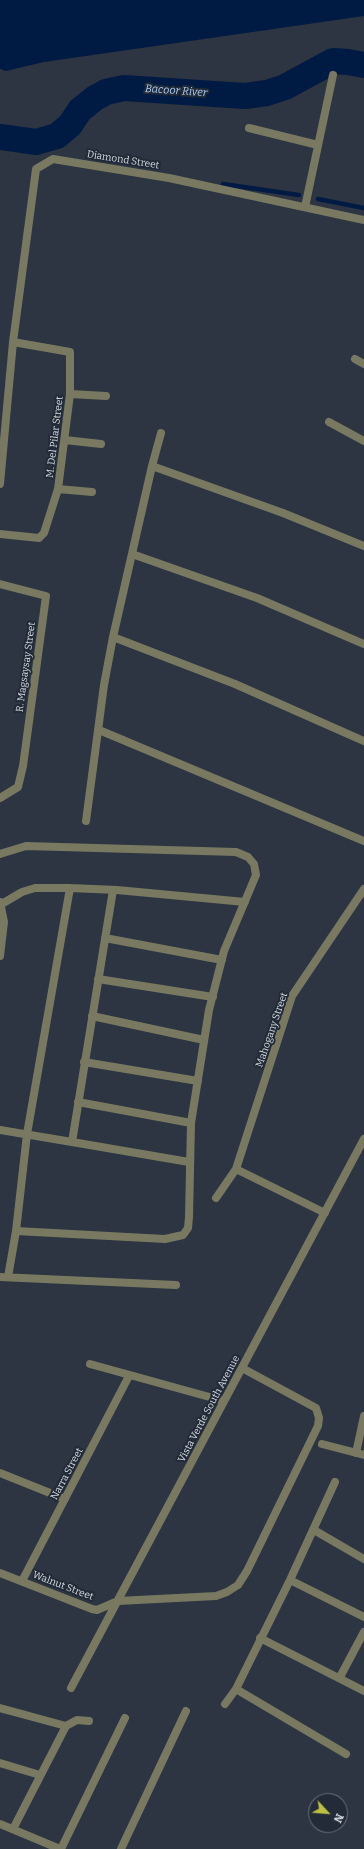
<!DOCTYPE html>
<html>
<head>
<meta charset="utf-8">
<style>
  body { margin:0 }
  #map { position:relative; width:364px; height:1849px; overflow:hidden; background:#2c3541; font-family:Bitter,serif }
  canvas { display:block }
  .north { position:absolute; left:308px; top:1793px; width:40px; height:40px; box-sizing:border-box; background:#222b37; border:1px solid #69717b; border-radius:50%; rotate:116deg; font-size:11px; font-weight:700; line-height:16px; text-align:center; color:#d4dae1 }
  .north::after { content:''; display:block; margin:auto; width:14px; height:18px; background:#bcbf43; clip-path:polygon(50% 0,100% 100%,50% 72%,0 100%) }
</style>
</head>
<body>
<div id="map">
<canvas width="364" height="1849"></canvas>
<div class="north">N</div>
</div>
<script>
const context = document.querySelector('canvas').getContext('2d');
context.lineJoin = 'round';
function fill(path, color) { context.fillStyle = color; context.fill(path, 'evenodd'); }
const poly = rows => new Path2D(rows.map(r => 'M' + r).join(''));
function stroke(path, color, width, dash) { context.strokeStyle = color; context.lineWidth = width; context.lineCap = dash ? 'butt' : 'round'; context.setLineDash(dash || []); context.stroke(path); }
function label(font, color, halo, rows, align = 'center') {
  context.font = font + ' Bitter,serif'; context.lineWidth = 4; context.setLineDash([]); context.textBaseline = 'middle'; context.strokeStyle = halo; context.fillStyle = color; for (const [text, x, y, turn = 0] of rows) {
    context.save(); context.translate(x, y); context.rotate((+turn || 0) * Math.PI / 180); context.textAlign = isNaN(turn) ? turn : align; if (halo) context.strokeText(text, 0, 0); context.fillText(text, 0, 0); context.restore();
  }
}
fill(poly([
  [0,0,364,0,364,16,44,62,6,71,0,69]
]), '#001b43');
stroke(poly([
  [223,184,299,195],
  [318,199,364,208]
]), '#001b43', 4.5);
stroke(poly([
  [0,137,36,142,57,136,70,125,80,110,95,98,106,92,124,88,245,96,267,93,285,87,333,61,348,62,364,65]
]), '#001b43', 26);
stroke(poly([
  [249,128,318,145],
  [305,207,333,75],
  [355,359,364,364],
  [70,394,106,396],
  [329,422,364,441],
  [65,440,101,444],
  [152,466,283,513,364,546],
  [0,484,13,342,36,169,53,159,169,178,364,220],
  [58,489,92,492],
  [0,534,39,538,44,533,58,489,70,394,70,352,13,342],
  [132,554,257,598,364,644],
  [0,584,46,596,23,766,18,787,0,798],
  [113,637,235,684,364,741],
  [99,730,364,841],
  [86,821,104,685,113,637,152,466,161,433],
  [0,854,26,846,236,852,248,857,254,864,256,875,224,951,209,1010,191,1123,189,1217,188,1228,183,1235,165,1239,16,1231],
  [113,890,72,1142,189,1162],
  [0,902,4,922,0,956],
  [0,905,22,892,35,888,70,888,117,890,245,902],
  [105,938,222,960],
  [98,979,213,997],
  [92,1016,204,1040],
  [84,1062,198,1081],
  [78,1102,191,1123],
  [0,1130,72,1142],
  [216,1198,236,1169],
  [325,1213,236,1169,292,996,364,889],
  [0,1277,176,1285],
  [8,1277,16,1231,27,1134,70,888],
  [90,1364,224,1401],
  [322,1444,364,1455],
  [356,1453,364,1416],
  [0,1473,65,1499],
  [314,1530,364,1559],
  [0,1573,92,1609,97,1610,118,1601,216,1596,227,1592,238,1585,247,1571,318,1426,319,1418,316,1408,242,1368],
  [290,1580,364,1617],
  [22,1581,129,1376],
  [260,1638,364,1691],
  [340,1677,364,1632],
  [71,1688,364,1139],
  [236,1689,346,1754],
  [225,1704,236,1689,290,1580,335,1482],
  [0,1708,66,1726,13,1829],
  [66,1726,77,1720,89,1721],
  [0,1763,40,1775],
  [0,1824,60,1849],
  [61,1849,125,1718],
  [121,1849,186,1711]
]), '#787960', 8);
label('10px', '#d4dae1', '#222b37', [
  ["Diamond Street",123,160,9],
  ["M. Del Pilar Street",55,437,-83],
  ["R. Magsaysay Street",26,667,-82],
  ["Mahogany Street",272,1030,-71],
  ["Vista Verde South Avenue",209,1409,-62],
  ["Narra Street",67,1474,-62],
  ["Walnut Street",63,1586,21]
]);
label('italic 11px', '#abcaf5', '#222b37', [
  ["Bacoor River",176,91,4]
]);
</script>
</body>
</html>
